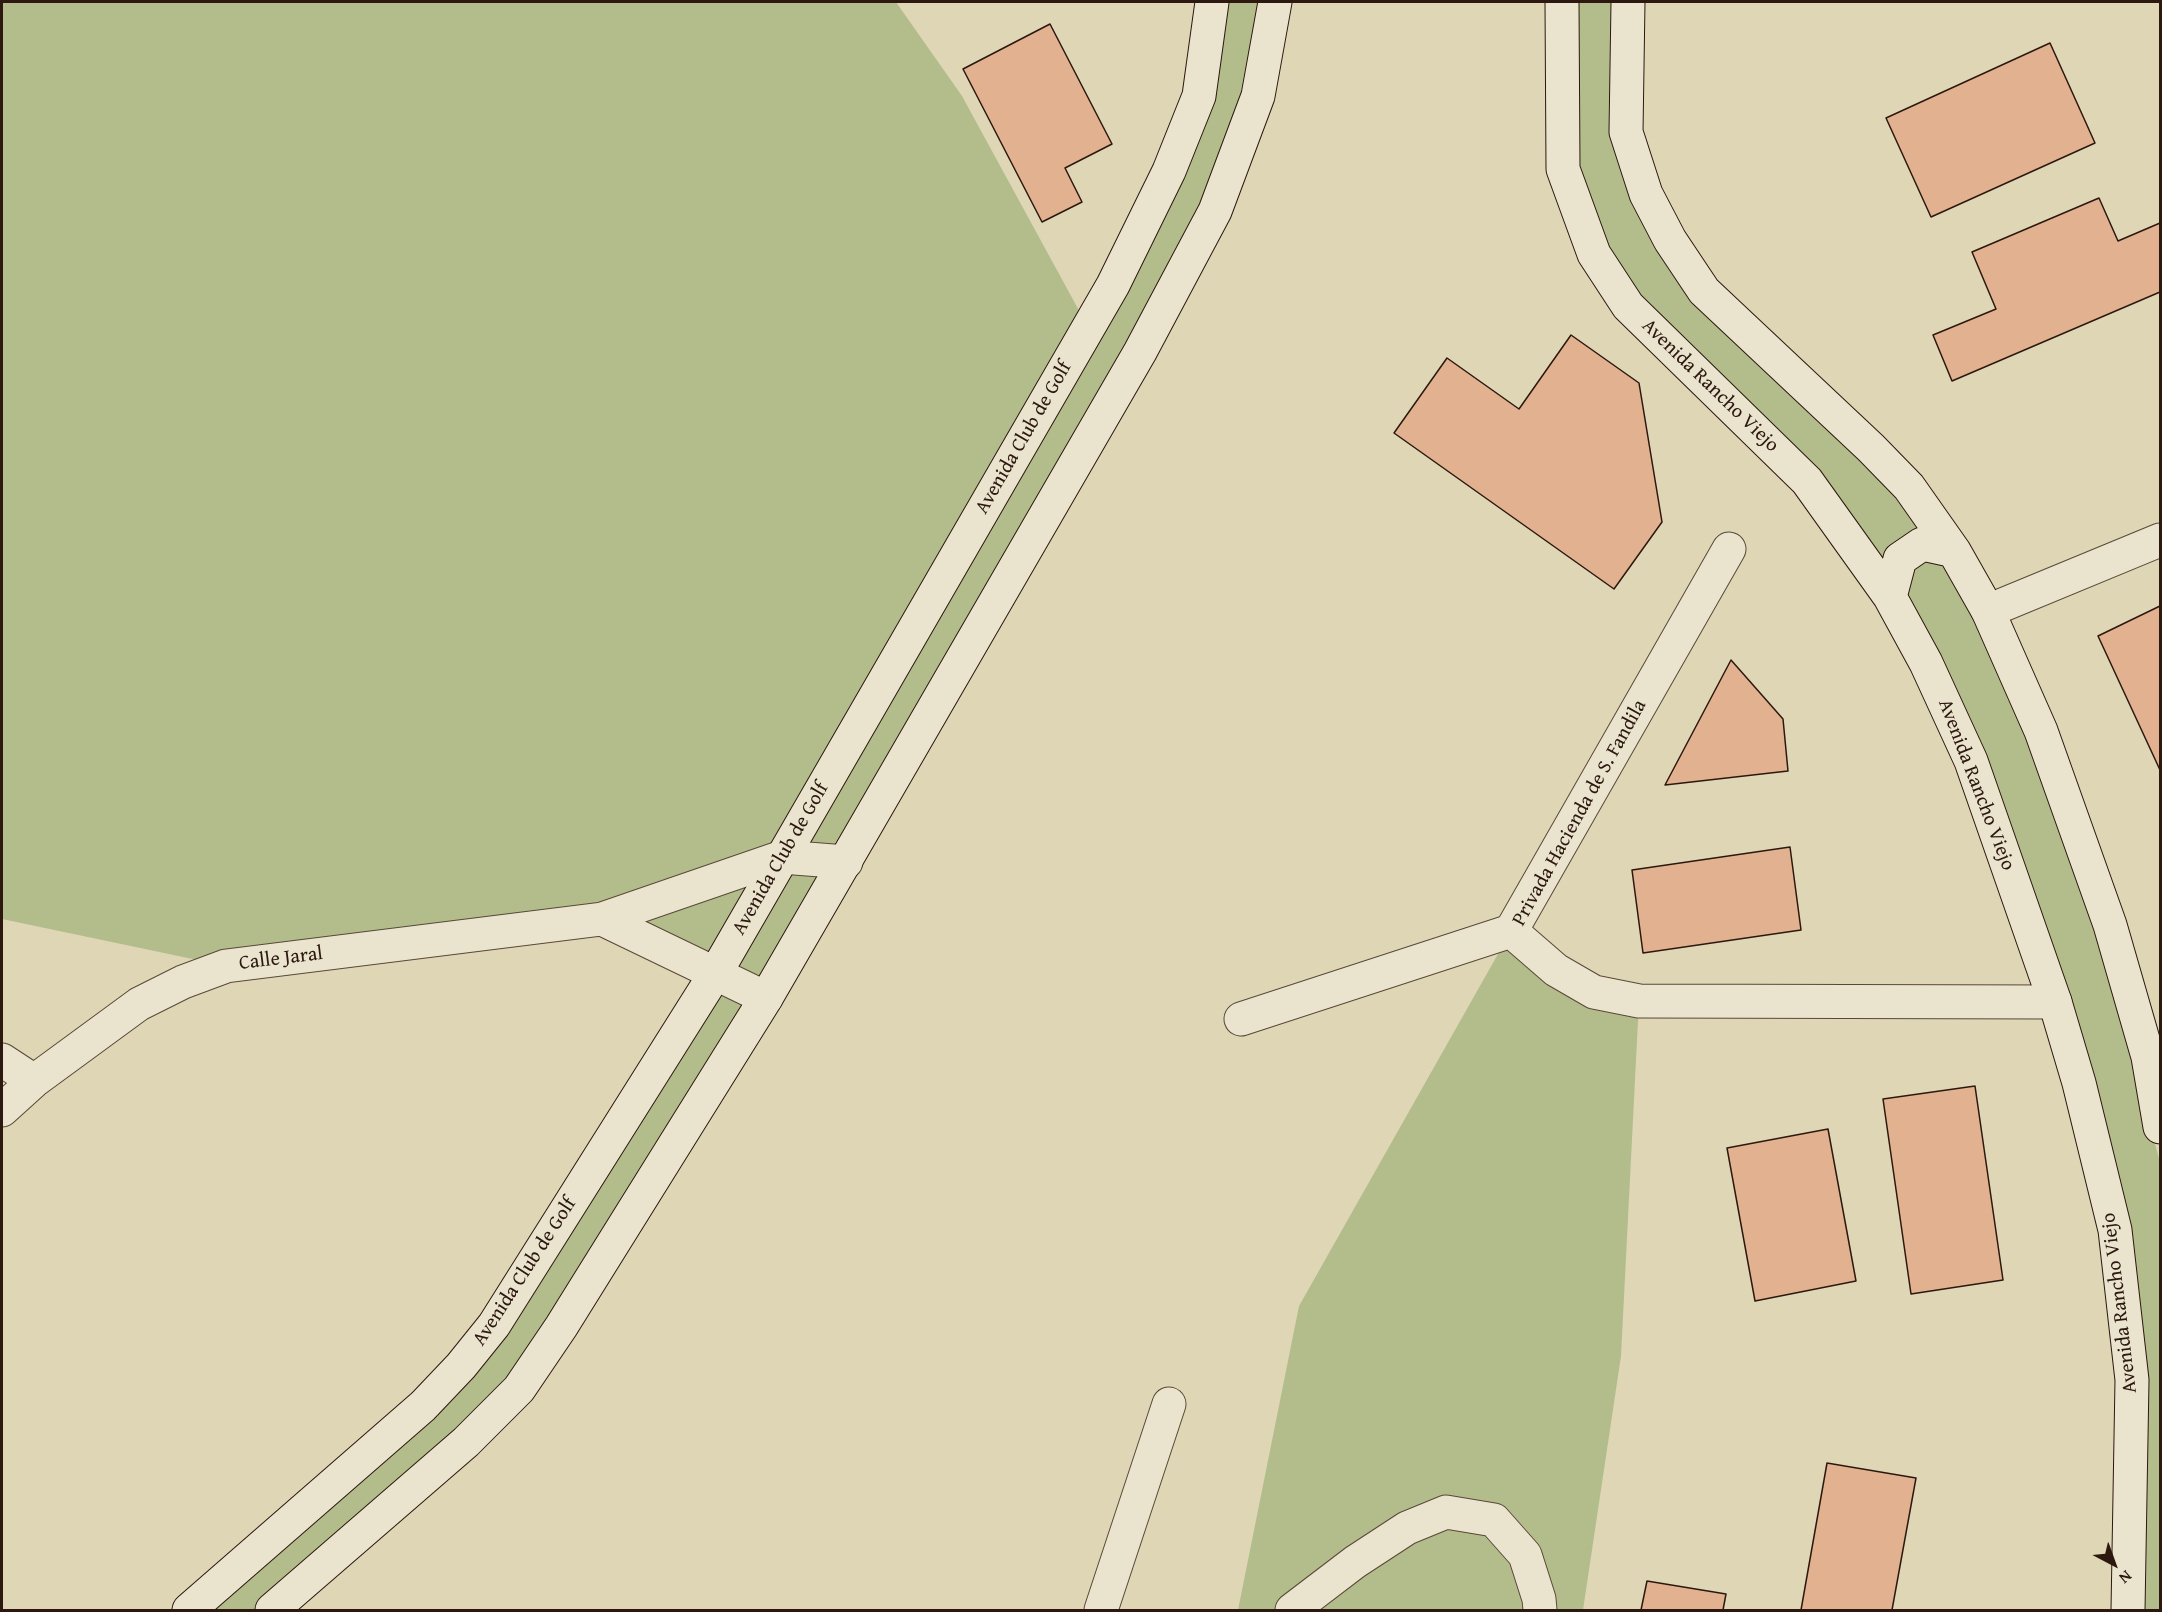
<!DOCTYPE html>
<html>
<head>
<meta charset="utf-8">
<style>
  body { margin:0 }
  #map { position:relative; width:2162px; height:1612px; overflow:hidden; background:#dfd6b5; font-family:"Gentium Book Plus",serif }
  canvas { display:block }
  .frame { position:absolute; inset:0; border:3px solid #2c180f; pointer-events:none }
  .north { position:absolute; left:2084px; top:1534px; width:60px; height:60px; -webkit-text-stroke:4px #eae4cf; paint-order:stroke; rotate:139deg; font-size:16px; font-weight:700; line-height:24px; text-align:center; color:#2c180f }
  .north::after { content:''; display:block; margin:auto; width:21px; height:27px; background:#2c180f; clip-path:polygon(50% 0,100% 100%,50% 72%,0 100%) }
</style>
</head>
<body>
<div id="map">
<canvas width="2162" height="1612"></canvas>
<div class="frame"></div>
<div class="north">N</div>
</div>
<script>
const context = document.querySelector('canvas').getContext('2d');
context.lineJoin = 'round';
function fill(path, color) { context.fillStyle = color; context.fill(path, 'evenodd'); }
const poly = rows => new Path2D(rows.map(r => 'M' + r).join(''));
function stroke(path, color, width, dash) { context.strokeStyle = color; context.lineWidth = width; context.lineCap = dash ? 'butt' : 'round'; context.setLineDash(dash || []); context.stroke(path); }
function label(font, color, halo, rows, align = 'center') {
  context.font = font + ' "Gentium Book Plus",serif'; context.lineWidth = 4.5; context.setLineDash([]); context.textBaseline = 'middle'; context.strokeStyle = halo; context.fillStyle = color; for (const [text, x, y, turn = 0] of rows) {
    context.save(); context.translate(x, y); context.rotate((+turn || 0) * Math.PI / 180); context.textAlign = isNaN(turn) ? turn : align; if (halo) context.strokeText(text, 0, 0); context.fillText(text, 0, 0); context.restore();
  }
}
fill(poly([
  [2,2,896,2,962,96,1088,327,1169,171,1212,2,1275,2,1215,211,519,1389,267,1610,189,1610,423,1406,715,974,602,919,226,966,2,919],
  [1551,2,1624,2,1626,132,1670,240,1909,487,2041,731,2160,1162,2160,1610,2128,1610,2132,1380,2055,1002,1890,597,1594,254],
  [1511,931,1639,1001,1621,1356,1583,1610,1238,1610,1299,1306]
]), '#b3bd8c');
const building = poly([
  [1050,24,1112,144,1065,168,1082,202,1042,222,963,69,1050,24],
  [2050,43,2095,143,1931,217,1886,118,2050,43],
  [2099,198,2118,241,2160,223,2160,292,1952,381,1933,335,1996,309,1972,252,2099,198],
  [1571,335,1639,383,1662,522,1614,589,1394,433,1447,358,1519,409,1571,335],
  [2160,606,2160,770,2098,636,2160,606],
  [1731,660,1783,719,1788,771,1665,785,1731,660],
  [1790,847,1801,930,1643,953,1632,870,1790,847],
  [1975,1086,2003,1280,1911,1294,1883,1099,1975,1086],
  [1828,1129,1856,1281,1755,1301,1727,1148,1828,1129],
  [1827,1463,1916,1478,1892,1610,1801,1610,1827,1463],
  [1647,1581,1726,1594,1723,1610,1641,1610,1647,1581]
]);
fill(building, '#e1b190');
stroke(building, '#2c180f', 1.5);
const street = poly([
  [1988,611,2160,540],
  [602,919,766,998],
  [1511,931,1556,970,1594,992,1639,1001,2055,1002],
  [1511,931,1729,549],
  [1241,1019,1511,931],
  [2,1060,34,1081],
  [2,1110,34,1081,139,1004,183,982,226,966,602,919,782,857,846,862],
  [1101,1610,1169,1404],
  [1292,1610,1355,1562,1407,1528,1446,1512,1494,1520,1525,1555,1539,1599,1540,1610]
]);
const secondary = poly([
  [1562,2,1563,169,1594,254,1628,306,1807,481,1890,597,1926,663,1971,761,2055,1002,2079,1083,2115,1230,2132,1380,2128,1610],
  [1628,2,1626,132,1646,194,1670,240,1704,291,1871,448,1909,487,1954,551,1988,611,2041,731,2110,925,2148,1057,2160,1127],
  [1890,597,1900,559,1922,544,1954,551],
  [189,1610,423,1406,461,1366,494,1325,715,974,1113,285,1169,171,1199,96,1212,2],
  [272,1610,466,1442,519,1389,561,1327,766,998,1140,352,1215,211,1258,96,1275,2]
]);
stroke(street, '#594838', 35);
stroke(secondary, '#2c180f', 35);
stroke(street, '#eae4cf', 33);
stroke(secondary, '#eae4cf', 33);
label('20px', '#2c180f', '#eae4cf', [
  ["Avenida Rancho Viejo",1710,386,44],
  ["Avenida Club de Golf",1024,438,-60],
  ["Avenida Rancho Viejo",1976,785,69],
  ["Privada Hacienda de S. Fandila",1580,813,-61],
  ["Avenida Club de Golf",781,859,-60],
  ["Calle Jaral",281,959,-7],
  ["Avenida Club de Golf",525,1272,-57],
  ["Avenida Rancho Viejo",2120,1303,-97]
]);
</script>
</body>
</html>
